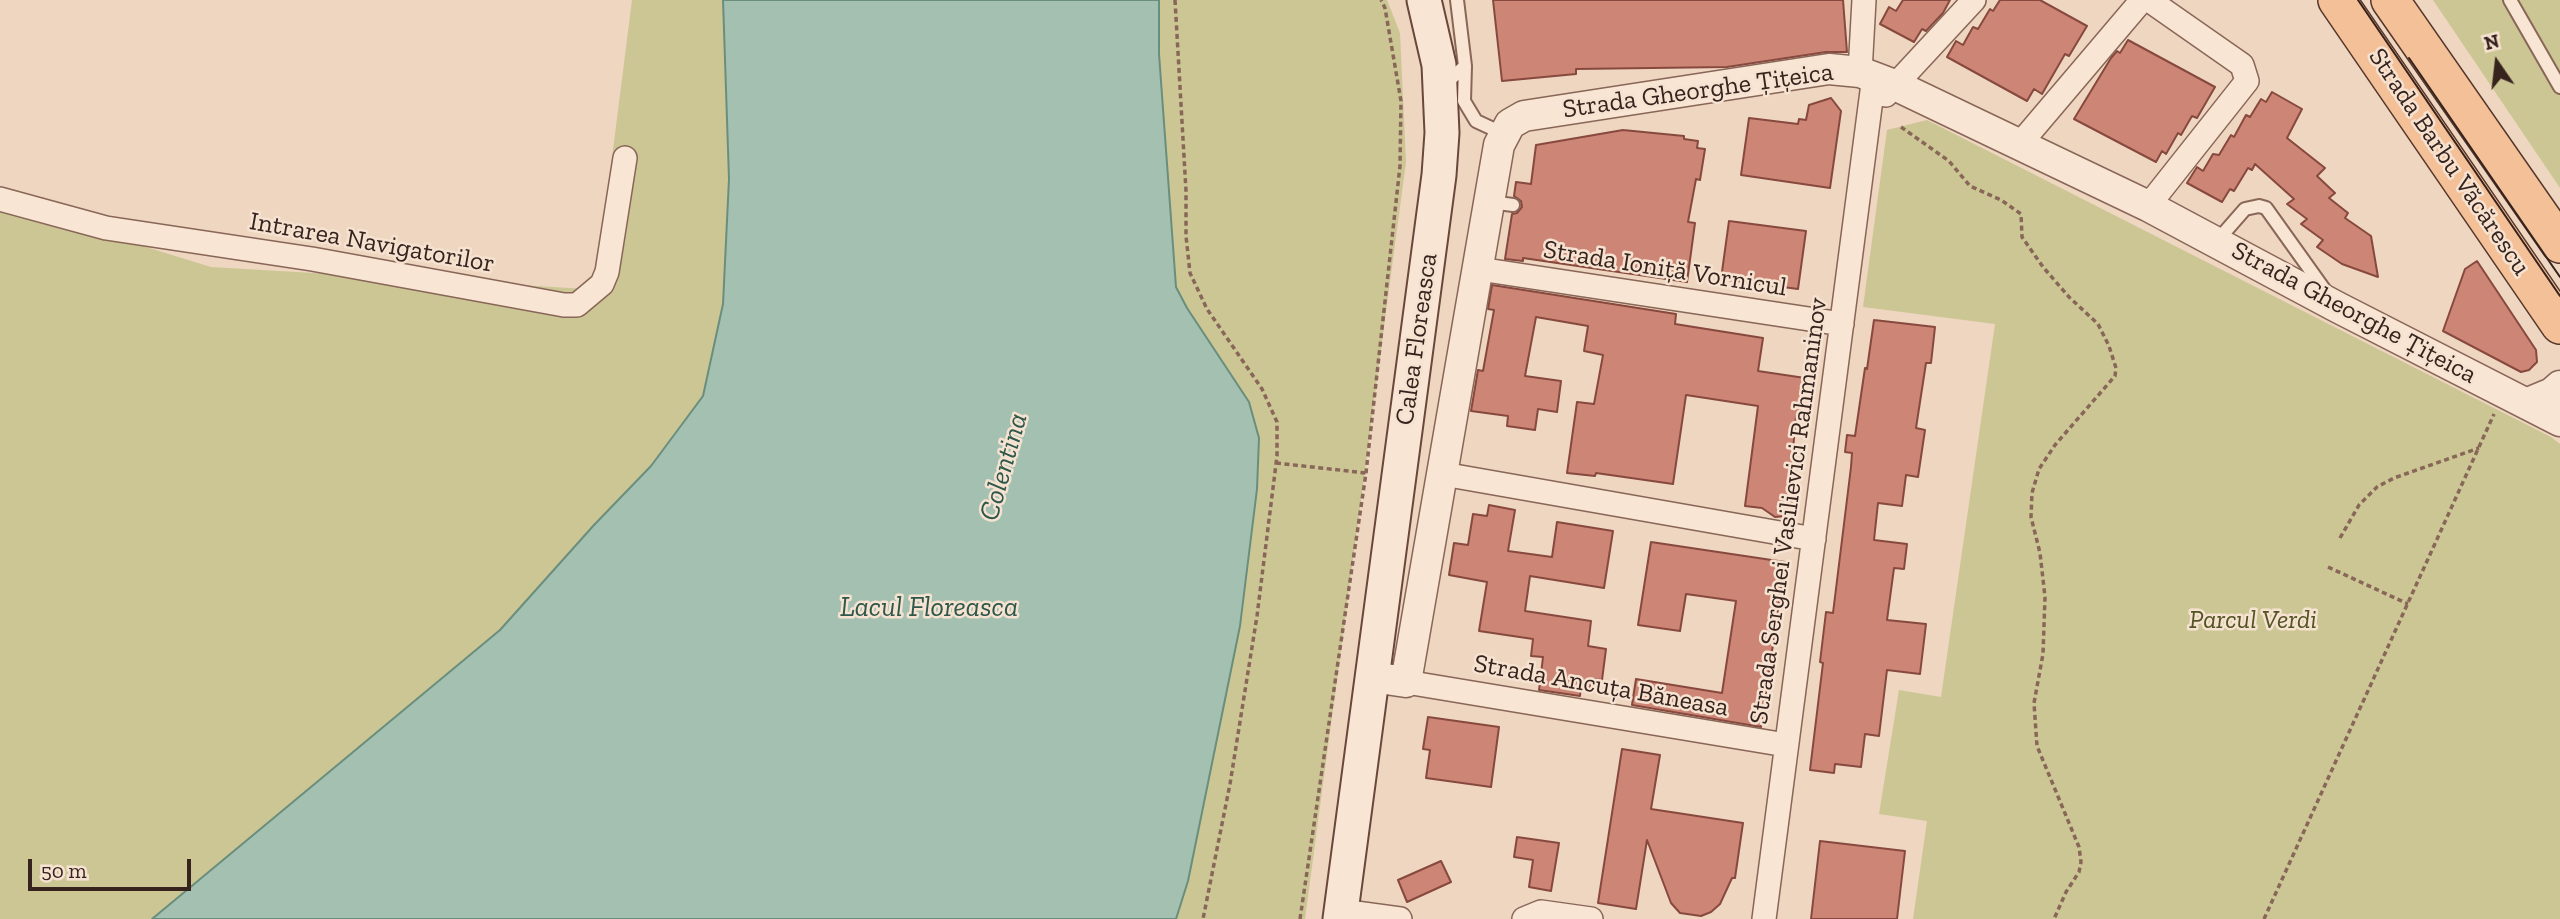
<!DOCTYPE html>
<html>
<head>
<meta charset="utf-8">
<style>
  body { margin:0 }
  #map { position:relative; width:2560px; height:919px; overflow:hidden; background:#eed6c0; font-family:"Zilla Slab",serif }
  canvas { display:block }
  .north { position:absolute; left:2462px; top:28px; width:70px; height:70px; -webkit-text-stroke:5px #f6e2d0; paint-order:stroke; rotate:346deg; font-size:19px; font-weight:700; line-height:28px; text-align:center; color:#37231d }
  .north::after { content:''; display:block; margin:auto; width:24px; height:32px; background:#37231d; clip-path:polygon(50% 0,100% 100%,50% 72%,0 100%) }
  .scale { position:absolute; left:28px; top:859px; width:163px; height:32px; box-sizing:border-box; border:4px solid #37231d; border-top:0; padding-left:9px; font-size:21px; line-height:24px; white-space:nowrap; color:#37231d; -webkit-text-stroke:5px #f6e2d0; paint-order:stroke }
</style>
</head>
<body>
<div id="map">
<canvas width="2560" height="919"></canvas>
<div class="north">N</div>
<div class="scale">50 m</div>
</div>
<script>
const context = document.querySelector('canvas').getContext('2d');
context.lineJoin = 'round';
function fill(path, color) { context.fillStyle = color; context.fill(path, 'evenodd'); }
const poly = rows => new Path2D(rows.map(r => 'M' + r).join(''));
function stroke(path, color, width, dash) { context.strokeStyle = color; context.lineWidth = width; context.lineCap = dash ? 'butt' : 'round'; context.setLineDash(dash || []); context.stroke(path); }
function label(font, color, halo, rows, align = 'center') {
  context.font = font + ' "Zilla Slab",serif'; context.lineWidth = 5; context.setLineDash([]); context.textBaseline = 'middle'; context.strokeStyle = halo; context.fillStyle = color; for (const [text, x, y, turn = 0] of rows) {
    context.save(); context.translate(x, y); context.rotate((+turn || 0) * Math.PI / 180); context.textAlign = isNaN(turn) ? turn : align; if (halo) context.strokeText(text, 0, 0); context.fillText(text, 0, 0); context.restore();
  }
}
fill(poly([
  [632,0,723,0,729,179,723,304,703,396,651,466,594,525,500,630,152,919,0,919,0,202,211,267,587,289,597,276],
  [1159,0,1387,0,1400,33,1406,162,1305,919,1176,919,1188,881,1240,626,1257,489,1187,308,1176,287,1159,54],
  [2433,0,2560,0,2560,188],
  [1927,120,2551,437,2560,444,2560,919,1913,919,1927,821,1879,814,1899,690,1941,697,1995,324,1863,307,1887,130]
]), '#ccc694');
const water = poly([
  [723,0,1159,0,1159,54,1176,287,1187,308,1249,402,1259,438,1257,489,1240,626,1188,881,1176,919,152,919,500,630,594,525,651,466,703,396,723,304,729,179,723,0]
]);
fill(water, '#a3c0b1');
stroke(water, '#6a8e7d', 2);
const building = poly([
  [1493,0,1843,0,1847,52,1826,52,1727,67,1576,69,1576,74,1502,81,1493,0],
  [1903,0,1950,0,1943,13,1926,31,1922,29,1914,42,1880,24,1889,7,1896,11,1903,0],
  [2000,0,2040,0,2087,26,2069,56,2065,54,2042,94,2034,89,2027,101,1947,57,1956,41,1963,45,1973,27,1978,29,1990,9,1993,11,2000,0],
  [2128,40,2215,87,2197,118,2192,116,2181,135,2178,133,2166,154,2162,151,2156,162,2074,119,2111,58,2117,51,2120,53,2128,40],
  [2272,92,2302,109,2287,138,2325,168,2317,176,2335,193,2329,198,2348,213,2345,218,2371,236,2378,277,2342,264,2317,247,2323,240,2301,224,2307,219,2287,204,2294,199,2255,164,2252,170,2248,168,2234,191,2230,189,2222,202,2187,183,2197,167,2203,171,2213,154,2219,155,2231,135,2234,137,2246,115,2250,117,2261,99,2266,102,2272,92],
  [1831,98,1841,111,1830,188,1741,175,1749,118,1798,124,1799,119,1806,120,1809,105,1831,98],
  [1623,130,1684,136,1684,139,1698,141,1697,148,1705,149,1700,180,1696,179,1688,222,1695,223,1687,282,1523,258,1523,261,1505,259,1512,214,1517,213,1522,207,1521,201,1514,196,1516,182,1531,184,1536,145,1623,130],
  [1729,221,1806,231,1798,289,1721,279,1729,221],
  [2477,261,2536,350,2537,362,2529,370,2521,372,2443,331,2465,269,2477,261],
  [1492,285,1676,314,1675,324,1763,338,1758,371,1805,378,1800,416,1796,416,1792,461,1793,476,1789,489,1792,504,1786,516,1775,517,1762,508,1745,506,1758,406,1686,395,1673,484,1596,473,1595,476,1567,473,1577,402,1594,404,1603,355,1584,351,1588,326,1536,317,1525,376,1561,381,1557,412,1538,409,1535,430,1507,426,1508,416,1471,411,1478,370,1483,371,1494,310,1488,309,1492,285],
  [1874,320,1935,327,1931,363,1926,363,1916,428,1925,430,1918,477,1906,475,1902,506,1878,503,1874,540,1907,544,1904,569,1894,568,1887,620,1926,624,1920,674,1887,670,1879,736,1865,734,1861,767,1835,764,1834,773,1810,770,1823,663,1820,662,1826,612,1833,613,1851,467,1852,453,1845,452,1847,435,1855,436,1865,368,1867,369,1874,320],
  [1489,505,1515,510,1508,551,1552,557,1557,522,1613,531,1604,588,1530,576,1525,611,1591,621,1588,646,1606,649,1602,680,1592,679,1590,689,1581,687,1580,696,1539,690,1543,657,1531,656,1533,639,1479,631,1487,582,1449,575,1454,543,1468,545,1473,514,1487,516,1489,505],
  [1651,542,1785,562,1761,727,1632,705,1636,679,1722,693,1736,601,1686,594,1680,631,1638,625,1651,542],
  [1428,717,1499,727,1491,787,1426,778,1430,750,1423,749,1428,717],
  [1622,749,1660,755,1651,809,1743,823,1735,878,1732,878,1720,904,1711,912,1701,916,1680,913,1671,903,1647,840,1636,909,1598,903,1622,749],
  [1517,837,1559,843,1551,891,1529,887,1533,860,1514,857,1517,837],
  [1820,841,1905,851,1897,919,1811,919,1820,841],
  [1441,861,1451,882,1407,902,1398,880,1441,861]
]);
fill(building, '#cd8576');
stroke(building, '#87493e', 2);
const service = poly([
  [2510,0,2560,87],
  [1465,66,1464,101,1476,121,1504,134],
  [1445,84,1465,66,1457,0],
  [1490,202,1513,205],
  [2217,241,2245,209,2259,206,2266,208,2326,292]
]);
const minor = poly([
  [1860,72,1864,0],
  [1886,95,1974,0],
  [2019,145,2142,0],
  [0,199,106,228,312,259,564,305,577,305,602,284,607,272,625,158],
  [2148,206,2247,81,2242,65,2149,0],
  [1479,269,1842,324],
  [1443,474,1814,539],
  [1406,682,1786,745],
  [1341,911,1400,919],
  [1524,919,1541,912,1591,919],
  [1764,919,1874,76]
]);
const tertiary = poly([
  [2528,403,2552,393,2560,386],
  [1372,677,1406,682,1499,145,1510,124,1524,116,1829,69,1860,72,1897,86,2148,206,2337,307,2560,421]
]);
const secondary = poly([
  [1340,919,1439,175,1442,133,1439,65,1424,0]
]);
const primary = poly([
  [2337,0,2560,325],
  [2390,0,2560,244]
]);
stroke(service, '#886658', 16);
stroke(minor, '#886658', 26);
stroke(tertiary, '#886658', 33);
stroke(secondary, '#69473b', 37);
stroke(primary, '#55362c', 40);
stroke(poly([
  [1175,0,1186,191,1186,236,1190,273,1207,309,1262,389,1277,422,1277,456,1257,616,1230,784,1203,919],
  [1901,127,1949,161,1970,186,2001,200,2021,214,2022,237,2043,267,2069,297,2098,324,2109,346,2116,368,2115,376,2055,445,2039,469,2032,493,2031,517,2040,553,2045,597,2043,654,2034,703,2037,746,2079,847,2081,862,2079,872,2066,892,2054,919],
  [1276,463,1366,473],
  [2340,538,2359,505,2377,487,2394,478,2479,448],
  [2328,567,2408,604],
  [1300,919,1366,473,1400,166,1401,101,1385,8,1381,0],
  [2264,919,2494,414]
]), '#886658', 3.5, [5, 3.5]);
stroke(service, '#f9e5d3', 12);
stroke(minor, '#f9e5d3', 23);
stroke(tertiary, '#f9e5d3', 30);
stroke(secondary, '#f9e5d3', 33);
stroke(primary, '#f3c097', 37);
stroke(poly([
  [2358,0,2560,296],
  [2409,58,2560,277]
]), '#37231d', 2);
label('26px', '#37231d', '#f6e2d0', [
  ["Strada Gheorghe Țițeica",1698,91,-8],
  ["Strada Barbu Văcărescu",2449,162,56],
  ["Intrarea Navigatorilor",372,243,10],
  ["Strada Ioniță Vornicul",1665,269,9],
  ["Strada Gheorghe Țițeica",2354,313,28],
  ["Calea Floreasca",1417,339,-82],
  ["Strada Serghei Vasilievici Rahmaninov",1789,511,-82],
  ["Strada Ancuța Băneasa",1601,686,10]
]);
label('italic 26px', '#535423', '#f6e2d0', [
  ["Parcul Verdi",2253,621]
]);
label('italic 28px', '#2c574a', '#f6e2d0', [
  ["Colentina",1004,467,-74],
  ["Lacul Floreasca",929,608]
]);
</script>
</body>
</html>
